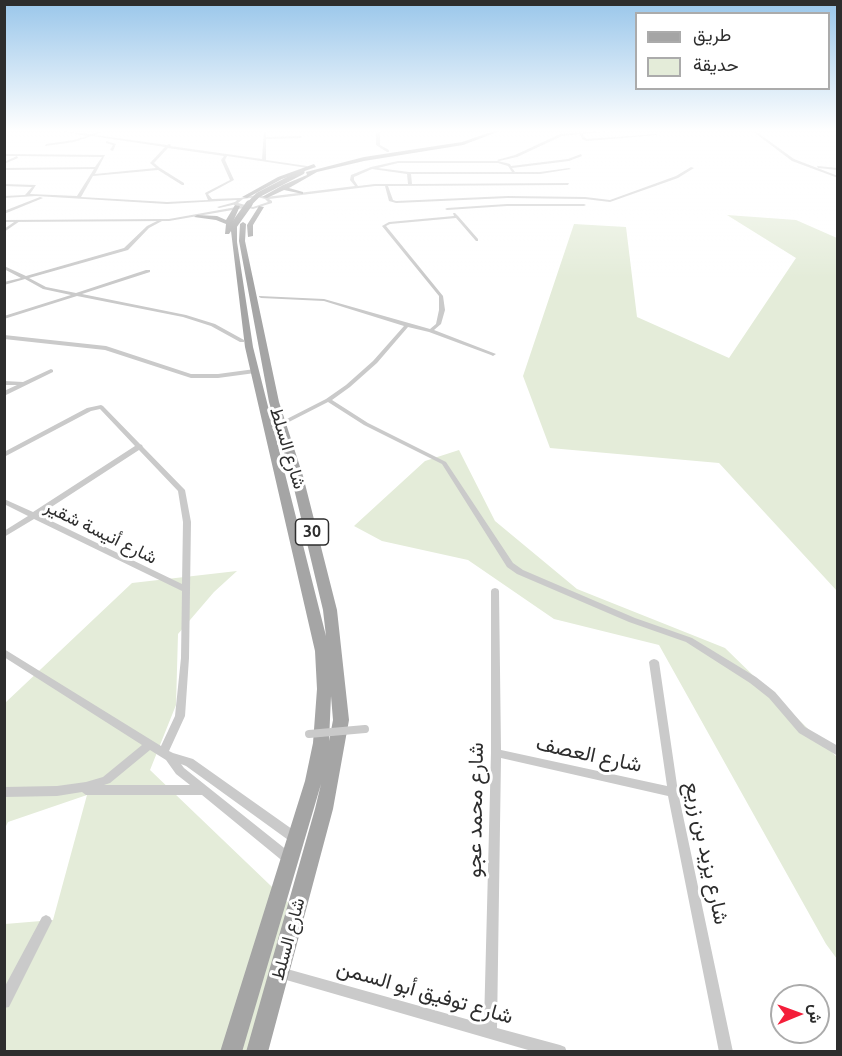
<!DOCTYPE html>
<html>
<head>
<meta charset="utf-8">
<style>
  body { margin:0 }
  #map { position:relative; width:842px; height:1056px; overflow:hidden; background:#fff; font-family:Ubuntu,Vazirmatn,sans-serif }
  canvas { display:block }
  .frame { position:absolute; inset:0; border:6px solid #2d2d2d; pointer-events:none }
  .legend { position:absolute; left:635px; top:12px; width:195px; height:78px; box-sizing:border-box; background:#fff; border:2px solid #ababab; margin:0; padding:8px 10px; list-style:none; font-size:18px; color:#2d2d2d }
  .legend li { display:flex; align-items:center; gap:12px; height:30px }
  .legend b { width:30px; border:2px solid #ababab }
  .north { position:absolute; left:770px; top:984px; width:60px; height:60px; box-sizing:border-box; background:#fff; border:2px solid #ababab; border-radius:50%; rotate:89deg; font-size:16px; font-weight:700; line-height:24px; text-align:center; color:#2d2d2d }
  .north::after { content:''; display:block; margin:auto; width:21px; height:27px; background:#f41e3a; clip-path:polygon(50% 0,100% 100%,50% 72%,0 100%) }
</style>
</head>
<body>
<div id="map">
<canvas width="842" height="1056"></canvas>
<div class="frame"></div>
<ul class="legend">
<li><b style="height:8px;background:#a5a5a5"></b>طريق</li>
<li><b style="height:16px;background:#e4ecd9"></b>حديقة</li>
</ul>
<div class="north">ش</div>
</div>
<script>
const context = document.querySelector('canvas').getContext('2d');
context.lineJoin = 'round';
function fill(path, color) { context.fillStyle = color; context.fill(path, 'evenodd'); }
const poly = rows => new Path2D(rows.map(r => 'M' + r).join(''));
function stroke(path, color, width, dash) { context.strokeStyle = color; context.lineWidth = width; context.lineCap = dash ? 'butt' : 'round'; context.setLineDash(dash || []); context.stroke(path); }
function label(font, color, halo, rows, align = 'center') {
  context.font = font + ' Ubuntu,Vazirmatn,sans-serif'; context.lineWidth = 6; context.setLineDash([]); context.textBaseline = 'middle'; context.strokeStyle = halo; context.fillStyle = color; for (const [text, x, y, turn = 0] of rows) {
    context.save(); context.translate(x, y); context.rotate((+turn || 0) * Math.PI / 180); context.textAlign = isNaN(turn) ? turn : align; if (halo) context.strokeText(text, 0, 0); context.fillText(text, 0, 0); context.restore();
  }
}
fill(poly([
  [727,215,796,220,837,238,837,591,719,463,550,448,523,376,574,224,626,227,637,317,729,358,796,258],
  [459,450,495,521,577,589,725,648,837,757,837,959,826,944,659,645,554,619,468,560,382,541,354,526,425,461],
  [237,571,214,592,178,634,176,705,150,770,294,908,254,1051,5,1051,5,924,53,920,87,795,8,822,5,828,5,703,132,583]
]), '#e4ecd9');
fill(poly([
  [55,130,91,134,104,130,108,130,95,135,167,145,169,144,171,145,170,146,262,159,264,130,266,130,266,137,302,136,301,138,266,139,266,160,307,166,308,168,227,156,225,160,234,180,208,194,212,199,240,198,257,195,266,197,355,186,350,180,351,175,371,167,398,161,498,161,510,164,511,166,568,159,581,154,582,156,569,161,512,168,515,172,540,172,569,168,571,169,540,174,411,174,412,184,569,183,568,185,388,186,393,200,396,201,508,196,585,197,610,200,676,176,691,167,694,168,678,178,610,202,585,199,508,198,396,203,389,201,385,186,375,186,269,199,272,201,272,203,253,209,234,205,234,203,237,200,167,204,36,196,4,198,4,196,25,195,32,187,4,186,4,184,36,185,30,194,77,196,94,169,4,170,4,168,95,167,102,157,17,156,18,158,4,164,4,162,17,156,4,156,4,154,105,155,95,174,156,168,150,163,165,147,92,136,74,142,45,146,46,144,74,140,87,136,55,130],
  [168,148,224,156,221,160,230,180,205,193,208,200,167,202,81,197,93,176,158,170,182,185,184,185,184,183,160,168,154,163,168,148],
  [398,163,498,163,508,166,512,172,409,172,378,168,398,163],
  [372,169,407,174,408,184,375,184,358,186,354,180,354,177,372,169],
  [257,197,265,199,268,202,253,207,238,203,243,199,257,197],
  [380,130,383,130,380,134,380,145,389,150,389,152,387,152,376,145,376,134,380,130],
  [610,130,620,130,583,134,584,137,587,139,656,134,658,135,587,141,582,139,580,134,562,136,517,157,499,161,497,160,515,155,560,134,610,130],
  [751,130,754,130,794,159,838,176,838,178,792,161,751,130],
  [106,141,116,144,113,151,110,150,113,145,106,143,106,141],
  [817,166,838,168,838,170,818,168,817,166],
  [40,197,43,198,4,214,4,211,40,197],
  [507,204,584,204,586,205,584,206,507,206,447,210,445,209,447,208,507,204],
  [453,213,455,213,458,216,478,239,478,241,476,241,456,218,390,224,386,226,443,296,445,310,441,324,434,330,496,354,493,356,491,355,429,332,408,327,377,363,350,387,332,400,368,423,446,462,513,563,523,570,635,618,692,638,756,677,775,692,805,727,838,746,838,756,799,733,769,698,750,683,686,642,629,622,517,574,507,567,442,464,364,425,328,402,283,425,279,425,279,423,326,399,346,385,373,361,404,326,324,301,261,298,259,297,259,296,324,299,430,329,436,324,439,310,439,296,382,226,389,222,454,216,453,213],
  [161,219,163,220,162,221,149,228,128,250,29,278,46,287,76,293,146,270,150,270,150,272,82,294,186,315,215,324,244,340,244,342,240,342,211,326,183,317,77,296,4,319,4,316,71,295,43,289,25,279,4,285,4,282,21,278,4,269,4,266,26,276,124,248,147,226,161,219],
  [17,220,20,221,4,232,4,229,17,220],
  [4,335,106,346,191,374,218,374,255,369,258,371,255,373,218,378,191,378,105,350,4,339,4,335],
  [51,369,53,370,53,372,4,396,4,391,17,385,4,385,4,381,23,382,51,369],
  [101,405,103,406,140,444,142,445,143,447,185,490,191,522,189,658,185,716,169,751,173,753,193,759,299,834,301,838,299,842,295,843,291,842,186,766,181,764,184,768,293,855,295,859,293,863,289,864,285,863,202,795,86,795,82,792,57,796,4,797,4,787,57,786,86,782,103,777,142,745,4,657,4,649,161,746,175,716,181,658,182,591,34,519,4,537,4,531,28,516,4,504,4,499,33,512,135,446,100,409,91,411,4,457,4,452,87,408,101,405],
  [139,450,178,491,183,522,182,584,39,515,139,450],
  [150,750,166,760,176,774,190,785,104,785,110,783,150,750],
  [495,588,498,589,499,591,501,750,667,786,649,662,651,660,654,659,657,660,659,662,678,792,733,1052,719,1052,668,796,501,758,497,1028,560,1045,565,1047,567,1052,535,1052,276,977,274,973,276,969,280,967,484,1024,491,753,491,591,492,589,495,588],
  [46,915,50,917,52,921,9,1007,4,1008,4,988,42,917,46,915]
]), '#cacaca');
fill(poly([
  [235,202,237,204,219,208,217,207,235,202],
  [242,206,244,208,169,221,4,222,4,220,169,219,242,206]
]), '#cacaca');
fill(poly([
  [497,130,503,130,463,145,364,161,317,172,289,188,303,192,303,194,284,190,267,198,262,197,283,185,307,175,306,172,364,157,462,142,497,130],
  [314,164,316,167,282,179,247,198,242,197,278,177,314,164],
  [235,205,240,206,232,224,237,225,237,242,253,347,326,636,323,610,291,476,269,402,239,241,240,224,243,222,246,224,245,241,279,402,303,476,337,610,349,720,333,809,268,1052,246,1052,315,809,321,784,242,1052,220,1052,305,781,313,743,317,689,315,651,245,347,231,231,229,234,225,234,226,224,216,220,194,217,197,215,217,216,226,220,235,205],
  [331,696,333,720,329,741,331,696],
  [259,206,264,207,253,225,253,236,248,237,247,225,259,206]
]), '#a5a5a5');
stroke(poly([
  [309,734,365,729]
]), '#cacaca', 8);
stroke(poly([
  [247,206,258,195,302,172]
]), '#a5a5a5', 5);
stroke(poly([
  [234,225,249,204]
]), '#a5a5a5', 7);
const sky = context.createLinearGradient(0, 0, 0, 278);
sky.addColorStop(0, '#99c6ea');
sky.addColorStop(0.47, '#fff');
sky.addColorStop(1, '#ffffff00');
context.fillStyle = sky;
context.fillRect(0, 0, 842, 278);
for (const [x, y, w] of [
  [312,532,33]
]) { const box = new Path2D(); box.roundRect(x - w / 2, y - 13, w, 26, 4.5); context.fillStyle = '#fff'; context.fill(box); stroke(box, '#2d2d2d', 1.5); }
label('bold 16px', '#2d2d2d', null, [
  ["30",312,532]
]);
label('18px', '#2d2d2d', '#fff', [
  ["شارع السلط",288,448,73],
  ["شارع أنيسة شقير",101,532,26],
  ["شارع السلط",288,939,-75]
]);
label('21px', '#2d2d2d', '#fff', [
  ["شارع العصف",589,754,12],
  ["شارع محمد عجو",475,810,-89],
  ["شارع يزيد بن زريع",707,853,78],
  ["شارع توفيق أبو السمن",425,992,16]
]);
</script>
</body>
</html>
